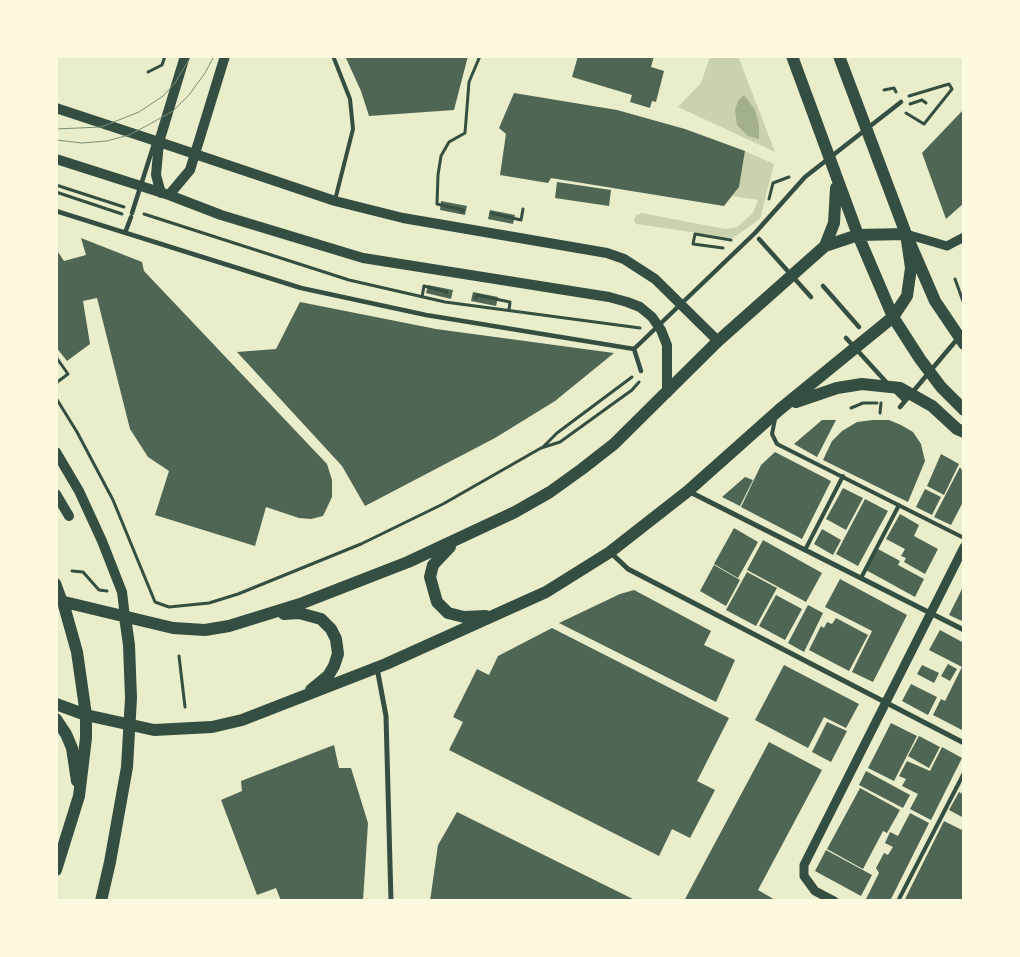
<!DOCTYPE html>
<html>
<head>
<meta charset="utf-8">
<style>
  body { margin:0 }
  #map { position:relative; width:1020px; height:957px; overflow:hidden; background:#e9edc9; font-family:Inter,sans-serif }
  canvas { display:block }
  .frame { position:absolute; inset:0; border:58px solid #fefae0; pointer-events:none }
</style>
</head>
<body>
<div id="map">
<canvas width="1020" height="957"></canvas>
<div class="frame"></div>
</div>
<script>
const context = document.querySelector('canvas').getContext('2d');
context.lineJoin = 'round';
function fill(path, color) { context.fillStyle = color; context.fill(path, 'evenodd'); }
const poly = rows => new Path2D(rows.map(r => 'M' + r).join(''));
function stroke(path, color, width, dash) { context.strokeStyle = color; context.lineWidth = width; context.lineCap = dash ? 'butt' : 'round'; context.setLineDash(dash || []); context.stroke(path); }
fill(poly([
  [710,56,738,56,775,152,678,107,701,83],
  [745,151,774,164,760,219,733,238,636,224,634,221,636,215,642,213,725,229,737,227,753,213,758,200,732,196,739,187]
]), '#cad2ad');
fill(poly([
  [744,95,755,110,759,125,759,139,748,136,737,125,735,110,738,101]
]), '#a3b18a');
fill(poly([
  [345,56,468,56,454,110,369,116,361,91],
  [578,56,654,56,651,67,664,71,656,102,652,101,650,108,630,102,632,95,572,77],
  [514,93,617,110,685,129,745,151,739,187,724,206,551,178,548,183,500,175,506,134,499,128],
  [964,109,964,203,946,219,922,153],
  [557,182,611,190,609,206,555,198],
  [441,201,467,206,465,215,440,210],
  [490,210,515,215,513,224,488,219],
  [81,238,142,262,144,271,327,464,332,480,332,497,323,516,311,519,299,518,266,507,255,546,155,515,169,471,148,457,130,429,97,298,83,301,90,344,67,361,56,347,56,249,64,261,86,255],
  [428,285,453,290,451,299,426,293],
  [473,292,498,297,496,306,471,301],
  [300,302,436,329,614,353,555,401,495,438,365,506,342,466,237,352,276,349],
  [822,420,836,420,817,457,794,444],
  [873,420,889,420,901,425,913,432,921,444,925,461,908,502,823,460,832,441,842,431,857,422],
  [775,452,831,481,802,539,741,507,761,465],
  [941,454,959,464,944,495,927,486],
  [960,467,964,474,964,500,951,525,934,517],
  [745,477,753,480,740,506,722,497],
  [843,488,863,498,846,530,826,519],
  [925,489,941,497,932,515,916,507],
  [865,499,888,511,858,566,836,554],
  [900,514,919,525,914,536,938,549,925,574,904,562,906,558,901,556,905,549,886,539],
  [734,528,758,542,738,578,714,564],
  [822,529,841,540,833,555,814,544],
  [763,540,822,573,806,602,747,570],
  [878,549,900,561,898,565,924,579,915,597,866,570],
  [714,565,740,580,726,606,700,591],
  [747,572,777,588,756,626,726,610],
  [840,579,907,615,873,682,852,672,872,631,825,607],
  [964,585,964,622,949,615],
  [634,590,711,631,704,645,735,660,716,702,559,623,620,594],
  [776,595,802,609,785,640,759,626],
  [808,605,823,613,804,652,788,643],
  [836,618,868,635,849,671,809,650,821,626,824,628,827,622,832,624],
  [552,628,729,718,697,781,715,790,690,838,672,829,659,856,449,750,463,722,453,717,477,669,489,675,498,656],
  [940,630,964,643,964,731,933,715,941,699,945,701,962,667,929,650],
  [948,664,957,669,950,681,941,676],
  [784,665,859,704,846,728,824,717,808,748,755,720],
  [922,665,939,673,934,683,917,674],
  [911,684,937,697,928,715,902,701],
  [827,722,847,731,831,762,812,752],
  [891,723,917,736,894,781,868,768],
  [919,736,940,747,929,768,908,756],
  [769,742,822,770,758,890,777,901,684,901],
  [334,745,339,768,351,768,368,823,363,901,281,901,276,888,257,895,221,800,242,791,241,781],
  [942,747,962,758,931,820,910,809,918,794,902,786,906,779,899,776,907,761,930,771],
  [866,771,910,795,903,808,859,785],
  [860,788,900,810,887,833,883,831,863,869,827,849],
  [959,792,964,795,964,818,949,810],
  [457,812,637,901,430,901,438,845],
  [910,813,929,823,890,901,870,901,866,899,879,873,876,868,884,853,888,855,893,847,885,843,890,832,898,836],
  [944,821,964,831,964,901,904,901],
  [826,850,872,875,861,896,815,871]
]), '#4f6655');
stroke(poly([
  [148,72,162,65,165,56],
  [884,90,894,88,896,92],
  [910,104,922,100,926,103],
  [906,113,924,124,952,89,949,84,909,96],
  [56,185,124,207],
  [56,192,122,214],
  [769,199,773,183,789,177],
  [462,212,463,210,437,204,438,175,441,156,449,142,465,133,469,82,480,56],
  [491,213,521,220,523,209],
  [144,214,349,280,445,302,640,328],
  [723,248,693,244,695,234,731,240],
  [955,279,964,304],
  [422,297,424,286,447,292,446,293],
  [476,298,476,295,510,302,509,310],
  [56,357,68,374,56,383],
  [56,398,77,432,113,500,155,602,169,607,209,603,238,594,361,544,443,504,541,448,560,442,632,390,639,382],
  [851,408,863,403,877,403],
  [880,413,881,403],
  [543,447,557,433,632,377],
  [72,571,83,572,99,590,107,591],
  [179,656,185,707]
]), '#344e41', 3);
stroke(poly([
  [333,56,350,99,353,129,335,200],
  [775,419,772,434,777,444,964,538],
  [805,550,843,476],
  [861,578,899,505],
  [898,901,964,773]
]), '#344e41', 4);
stroke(poly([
  [56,211,301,288,426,315,634,349],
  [132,213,155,141],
  [125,233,131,217],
  [759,239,811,297],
  [823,286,859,327],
  [846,338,888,384],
  [641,371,634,349,755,233,805,177,901,102],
  [894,390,905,401],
  [900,407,964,331]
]), '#344e41', 4.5);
stroke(poly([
  [690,492,964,630],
  [610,552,628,569,964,743],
  [377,668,386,716,391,901]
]), '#344e41', 5);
stroke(poly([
  [906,234,947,246,964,237],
  [834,901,815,891,804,876,804,865,964,547]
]), '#344e41', 9);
stroke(poly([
  [56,108,159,142,185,56],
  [56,159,169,195,190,170,225,56],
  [161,193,156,175,159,142,335,201,403,218,607,253,624,259,655,279,718,341],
  [169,195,221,215,363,258,609,297,627,302,640,307,652,317,661,330,667,345,667,393],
  [56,452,79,491,102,541,122,592,125,617],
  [56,494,69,516],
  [56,583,63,602]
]), '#344e41', 10);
stroke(poly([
  [792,56,858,235,893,317,920,359,941,387,964,410],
  [839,56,906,234,935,301,964,344],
  [825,246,834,223,836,188],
  [796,402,837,388,862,384,900,388,932,406,957,429,964,432],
  [450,547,433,565,430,577,437,602,448,613,464,617,486,616],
  [56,600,173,628,205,630,229,626,300,604,408,562,515,512,550,492,582,469,614,444,718,341,825,246,858,235,906,234],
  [284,614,299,613,321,619,331,629,336,639,338,654,334,666,328,676,311,690],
  [56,704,86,715,154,730,212,727,242,720,386,664,546,592,610,552,688,491,779,410,893,317,907,296,911,268,906,234],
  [56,719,66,734,72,748,77,781],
  [56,870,79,796,86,738,86,715,77,652,63,602],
  [101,901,110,862,127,767,131,698,129,645,125,617]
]), '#344e41', 12);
stroke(poly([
  [56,129,101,127,139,112,163,96,175,83,191,56],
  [56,140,82,143,107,141,129,135,148,125,173,111,189,95,205,73,214,56]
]), '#7c8e77', 1);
</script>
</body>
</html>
